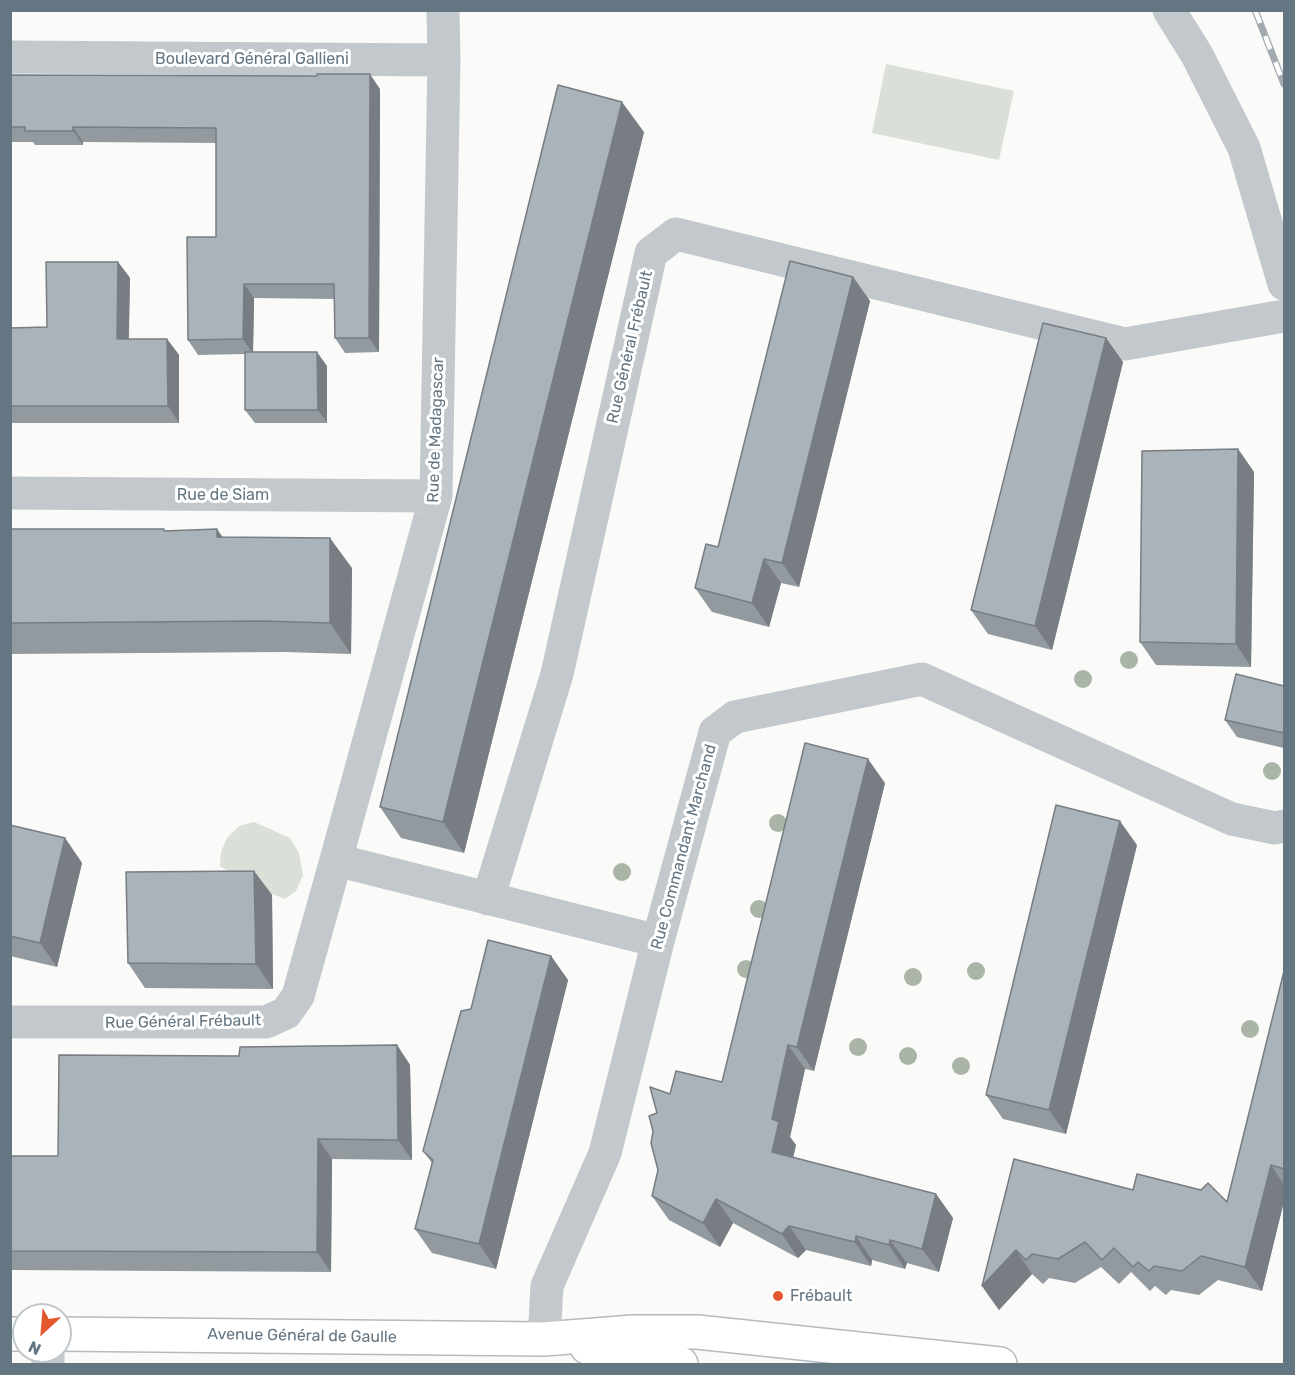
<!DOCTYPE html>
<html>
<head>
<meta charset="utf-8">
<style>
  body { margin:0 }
  #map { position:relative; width:1295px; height:1375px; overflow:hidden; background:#fafaf8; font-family:Rubik,sans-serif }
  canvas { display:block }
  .frame { position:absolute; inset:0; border:12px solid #657683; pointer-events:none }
  .north { position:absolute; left:12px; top:1303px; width:60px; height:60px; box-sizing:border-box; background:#fff; border:2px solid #c1c8cd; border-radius:50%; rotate:206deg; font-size:16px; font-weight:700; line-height:24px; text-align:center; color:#657683 }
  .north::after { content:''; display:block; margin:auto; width:21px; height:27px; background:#e4572e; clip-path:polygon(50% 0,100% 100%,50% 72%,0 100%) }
</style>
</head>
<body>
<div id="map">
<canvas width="1295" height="1375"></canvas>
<div class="frame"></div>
<div class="north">N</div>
</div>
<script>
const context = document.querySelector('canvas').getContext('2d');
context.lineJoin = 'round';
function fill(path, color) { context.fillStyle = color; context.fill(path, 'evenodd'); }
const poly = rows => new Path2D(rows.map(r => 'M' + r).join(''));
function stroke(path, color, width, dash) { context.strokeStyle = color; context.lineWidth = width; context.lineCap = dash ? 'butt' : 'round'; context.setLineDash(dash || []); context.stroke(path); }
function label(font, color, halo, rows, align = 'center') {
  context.font = font + ' Rubik,sans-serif'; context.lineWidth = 6; context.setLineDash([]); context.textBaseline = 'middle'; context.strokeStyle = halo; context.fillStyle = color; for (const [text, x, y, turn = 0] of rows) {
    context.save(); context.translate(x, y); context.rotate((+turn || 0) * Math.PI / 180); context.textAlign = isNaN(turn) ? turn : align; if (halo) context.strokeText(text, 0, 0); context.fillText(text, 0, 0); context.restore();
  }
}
fill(poly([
  [886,64,1014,91,999,160,872,133],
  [254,822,290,838,299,853,303,875,296,891,285,899,254,887,220,866,221,852,227,838,239,826]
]), '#dadfd7');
const major = poly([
  [10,1334,24,1334],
  [60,1334,544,1339,633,1332,697,1332,1000,1364],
  [587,1347,681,1364]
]);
stroke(major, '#b5babe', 36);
stroke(poly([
  [1169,10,1197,55,1244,148,1284,284],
  [10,57,444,60],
  [10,493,436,496],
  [336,860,436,496,444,60,443,10],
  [488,899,557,674,651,253,676,234,1125,344,1284,316],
  [10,1022,266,1022,286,1013,298,996,336,860,658,941],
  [544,1339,547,1286,605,1153,658,941,715,732,735,717,922,679,1232,819,1275,828,1284,826],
  [48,1364,48,1351]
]), '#c3c8cc', 33);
stroke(major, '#fff', 33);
const rail = poly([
  [1255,10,1284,84]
]);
stroke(rail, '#a2aab0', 7);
stroke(rail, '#fff', 4.5, [14]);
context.fillStyle = '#aab4a7';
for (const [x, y] of [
  [1129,660],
  [1083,679],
  [1272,771],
  [778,823],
  [622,872],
  [759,909],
  [746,969],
  [976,971],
  [913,977],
  [1250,1029],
  [858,1047],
  [908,1056],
  [961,1066]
]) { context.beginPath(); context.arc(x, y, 9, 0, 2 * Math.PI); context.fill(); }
fill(poly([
  [10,75,380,89,379,352,345,353,335,338,334,299,254,298,253,352,327,366,327,423,255,423,245,410,245,354,198,355,188,340,216,237,216,143,83,142,83,145,35,145,33,142,10,142],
  [644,132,464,853,401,838,380,807],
  [118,262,130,278,129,339,167,339,179,355,179,423,10,423,10,328,47,327],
  [853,277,870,301,799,587,781,583,769,627,712,612,695,588,718,547],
  [1106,338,1123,362,1052,650,988,634,971,610],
  [1238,449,1254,472,1251,667,1156,665,1140,642],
  [10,529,165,531,222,537,352,568,351,654,284,652,10,654],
  [1284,686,1284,748,1237,737,1225,720],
  [885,783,814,1071,805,1069,790,1137,796,1145,793,1157,936,1194,953,1218,939,1272,907,1263,905,1269,872,1260,871,1266,806,1250,798,1258,733,1223,720,1247,669,1220,652,1196,658,1170,657,1113,722,1082],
  [10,825,65,838,82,863,57,967,10,956],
  [1137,845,1066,1134,1003,1119,986,1095],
  [254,871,272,895,273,989,145,988,128,963],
  [551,956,568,980,496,1269,432,1253,415,1229,432,1163,423,1151,471,1009],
  [1284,971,1284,1201,1262,1291,1218,1280,1199,1295,1171,1290,1166,1295,1155,1286,1150,1291,1131,1272,1119,1284,1101,1267,1075,1283,1049,1278,1043,1284,1032,1274,999,1310,982,1286,1014,1159,1133,1190,1227,1202],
  [397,1045,410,1065,412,1160,332,1159,331,1272,10,1270,10,1196,58,1156,239,1056]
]), '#929a9f');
fill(poly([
  [370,74,380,89,379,352,369,338],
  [622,102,644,132,464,853,443,822],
  [73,127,83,142,83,145,73,131],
  [118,262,130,278,128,356,117,339],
  [853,277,870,301,799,587,782,563],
  [244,284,254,298,253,354,243,339],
  [1106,338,1123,362,1052,650,1035,626],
  [167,339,179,355,179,423,168,406],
  [317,352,327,366,327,423,318,410],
  [1238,449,1254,472,1251,667,1236,644],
  [217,529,238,559,217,537],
  [330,538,352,568,351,654,330,623],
  [764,559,781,583,769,627,752,603],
  [868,759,885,783,814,1071,797,1047],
  [1120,821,1137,845,1066,1134,1049,1110],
  [65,838,82,863,57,967,40,943],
  [254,871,272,895,273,989,256,964],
  [551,956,568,980,496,1269,479,1244],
  [397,1045,410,1065,412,1160,398,1140],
  [788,1045,805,1069,790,1137,796,1145,789,1176,772,1152,772,1119],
  [318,1139,332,1159,331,1272,317,1252],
  [1271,1165,1284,1185,1284,1201,1262,1291,1245,1267],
  [936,1194,953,1218,939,1272,922,1249],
  [716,1199,733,1223,720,1247,703,1223],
  [789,1226,806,1250,798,1258,782,1234],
  [856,1236,872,1260,871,1266,855,1242],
  [890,1240,907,1263,905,1269,889,1245],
  [1016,1250,1032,1274,999,1310,982,1286]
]), '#777d82');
const building = poly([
  [317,74,370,74,369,338,335,338,334,284,244,284,243,339,188,340,187,237,216,237,216,128,73,127,73,131,25,131,25,127,10,127,10,75,317,76,317,74],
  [558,85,622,102,443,822,380,807,558,85],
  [790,261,853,277,782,563,764,559,752,603,695,588,706,544,718,547,790,261],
  [46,262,118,262,117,339,167,339,168,406,10,406,10,328,47,327,46,262],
  [1043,323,1106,338,1035,626,971,610,1043,323],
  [245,352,317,352,318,410,245,410,245,352],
  [1238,449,1236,644,1140,642,1142,451,1238,449],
  [10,529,164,529,164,531,217,529,217,537,330,538,330,623,263,621,10,623,10,529],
  [1236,674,1284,686,1284,733,1225,720,1236,674],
  [805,743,868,759,797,1047,788,1045,772,1119,779,1122,772,1152,936,1194,922,1249,890,1240,889,1245,856,1236,855,1242,789,1226,782,1234,716,1199,703,1223,652,1196,658,1170,651,1143,653,1131,649,1116,657,1113,650,1087,670,1094,676,1071,722,1082,805,743],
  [1056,805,1120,821,1049,1110,986,1095,1056,805],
  [10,825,65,838,40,943,10,936,10,825],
  [254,871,256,964,128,963,126,872,254,871],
  [488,940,551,956,479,1244,415,1229,433,1160,423,1151,461,1011,471,1009,488,940],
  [1284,971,1284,1169,1271,1165,1245,1267,1201,1256,1182,1271,1154,1266,1149,1271,1138,1262,1133,1267,1114,1248,1102,1260,1085,1242,1058,1259,1032,1254,1026,1260,1016,1250,982,1286,1014,1159,1133,1190,1137,1174,1201,1190,1208,1183,1227,1202,1284,971],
  [397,1045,398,1140,318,1139,317,1252,10,1251,11,1156,58,1156,59,1055,239,1056,240,1047,397,1045]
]);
fill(building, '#aab3b9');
stroke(building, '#777d82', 1.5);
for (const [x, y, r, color] of [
  [778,1296,6,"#e4572e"]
]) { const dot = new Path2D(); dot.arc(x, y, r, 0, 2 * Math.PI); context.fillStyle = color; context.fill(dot); stroke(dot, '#fff', 2); }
label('16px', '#657683', '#fff', [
  ["Boulevard Général Gallieni",252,59],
  ["Rue Général Frébault",630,347,-77],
  ["Rue de Madagascar",436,430,-88],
  ["Rue de Siam",223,495],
  ["Rue Commandant Marchand",684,847,-75],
  ["Rue Général Frébault",183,1022,-1],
  ["Avenue Général de Gaulle",302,1336,1]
]);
label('16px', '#657683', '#fff', [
  ["Frébault",790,1296]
], 'left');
</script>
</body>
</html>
